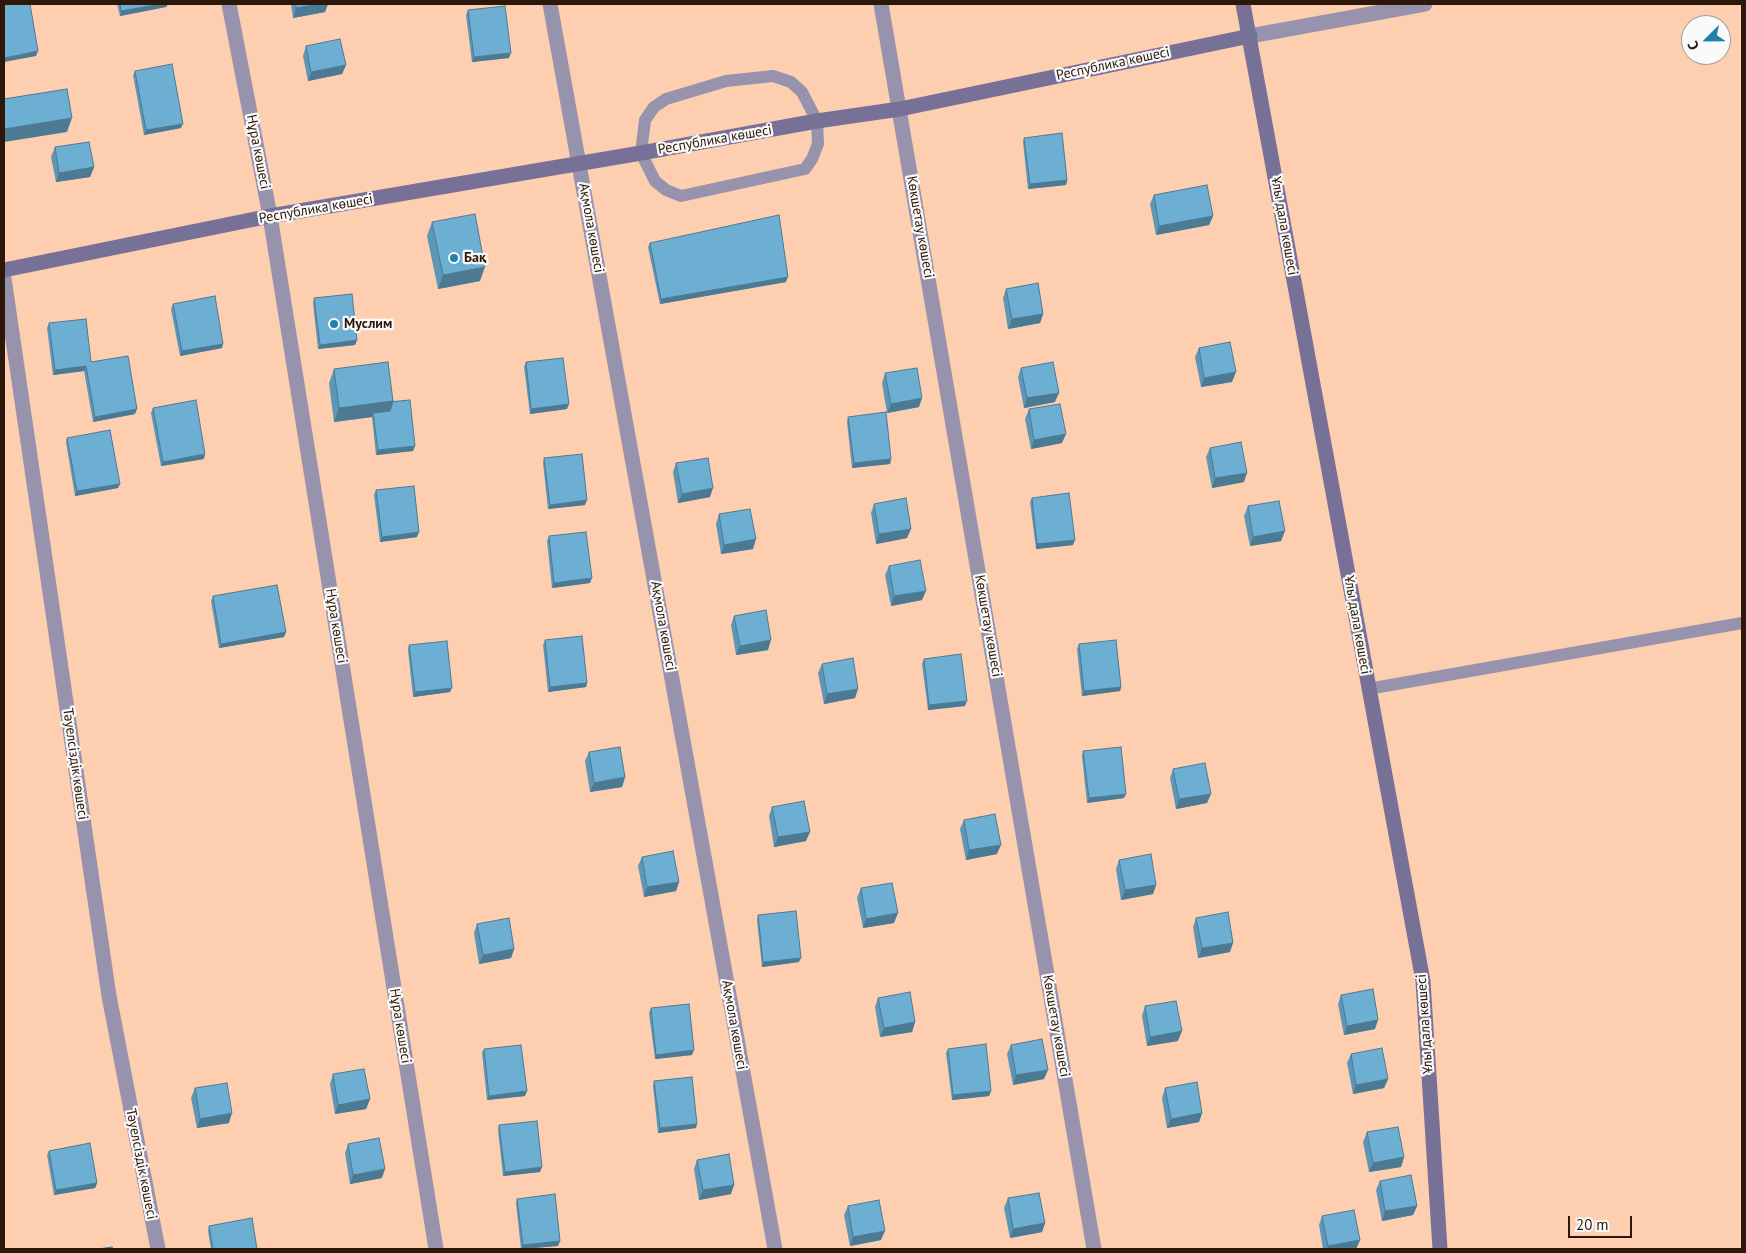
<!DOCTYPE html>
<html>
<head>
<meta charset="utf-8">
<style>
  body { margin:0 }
  #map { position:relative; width:1746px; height:1253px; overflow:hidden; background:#feceb0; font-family:"PT Sans",sans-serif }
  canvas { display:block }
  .frame { position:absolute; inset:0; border:5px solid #2c1708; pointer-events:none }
  .north { position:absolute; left:1681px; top:15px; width:50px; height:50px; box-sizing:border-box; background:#fafafa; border:1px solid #a89f99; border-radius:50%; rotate:247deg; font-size:14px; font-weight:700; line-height:20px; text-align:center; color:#2c1708 }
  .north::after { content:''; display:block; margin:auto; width:18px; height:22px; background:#1f82ad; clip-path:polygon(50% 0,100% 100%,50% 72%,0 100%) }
  .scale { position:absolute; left:1568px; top:1216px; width:64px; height:22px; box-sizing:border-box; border:2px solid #2c1708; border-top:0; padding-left:6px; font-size:15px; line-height:18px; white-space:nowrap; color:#2c1708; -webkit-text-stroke:4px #fafafa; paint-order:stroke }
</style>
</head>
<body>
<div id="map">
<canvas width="1746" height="1253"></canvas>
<div class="frame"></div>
<div class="north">С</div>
<div class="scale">20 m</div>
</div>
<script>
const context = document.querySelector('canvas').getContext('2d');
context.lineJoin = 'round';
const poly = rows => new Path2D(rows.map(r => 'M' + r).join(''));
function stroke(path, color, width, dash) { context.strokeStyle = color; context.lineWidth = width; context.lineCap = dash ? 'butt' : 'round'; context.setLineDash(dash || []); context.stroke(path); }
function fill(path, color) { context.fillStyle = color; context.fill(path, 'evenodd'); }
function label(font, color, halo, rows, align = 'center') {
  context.font = font + ' "PT Sans",sans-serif'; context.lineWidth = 4.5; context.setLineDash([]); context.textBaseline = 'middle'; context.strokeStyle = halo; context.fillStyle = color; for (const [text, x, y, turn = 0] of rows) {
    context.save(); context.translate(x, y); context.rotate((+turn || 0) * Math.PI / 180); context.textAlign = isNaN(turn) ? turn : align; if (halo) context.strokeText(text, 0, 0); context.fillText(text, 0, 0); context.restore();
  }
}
stroke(poly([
  [773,76,791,82,802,92,817,121,818,144,812,159,805,169,681,196,666,190,655,181,641,153,645,120,654,107,666,99,726,81,773,76],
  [1368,689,1742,623]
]), '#9793ad', 12);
stroke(poly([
  [229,4,270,216,436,1249],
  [550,4,775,1249],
  [881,4,1094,1249],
  [1250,36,1425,4],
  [4,278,109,996,158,1249]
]), '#9793ad', 15);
stroke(poly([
  [1243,4,1423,981,1440,1249],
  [4,270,270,216,641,153,817,121,900,109,1250,36]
]), '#787197', 15);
fill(poly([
  [117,4,168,4,166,7,120,16],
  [291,4,328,4,325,12,293,18],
  [468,10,509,58,472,62,466,15],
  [306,46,346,65,342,74,308,81,303,56],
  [135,71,181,128,144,135,133,75],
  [1024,138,1067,180,1066,185,1028,189,1023,142],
  [55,147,94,167,90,177,56,182,51,157],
  [1154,195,1213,216,1209,225,1156,235,1150,204],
  [432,222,480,281,438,289,427,236],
  [650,243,786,282,660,304,648,247],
  [1006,289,1043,314,1040,323,1008,329,1003,298],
  [314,298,357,340,355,345,318,349,313,303],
  [173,304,222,348,180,356,171,309],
  [49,323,91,362,135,414,93,422,84,371,53,375,47,328],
  [1199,348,1232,382,1201,387,1195,357],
  [526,362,567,409,530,414,524,367],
  [1021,368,1055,402,1024,408,1018,377],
  [334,369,393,401,413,451,376,455,372,417,334,422,329,383],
  [885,373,919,407,887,413,882,383],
  [153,408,204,459,161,466,151,413],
  [1029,409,1062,443,1031,449,1025,419],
  [848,417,891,459,890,464,852,468,847,422],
  [67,438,118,488,75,496,66,442],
  [1210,448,1244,482,1212,488,1206,457],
  [544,458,585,505,548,509,543,463],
  [676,463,710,497,678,503,673,472],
  [376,490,417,537,380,542,374,495],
  [1032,498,1073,545,1036,549,1030,502],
  [874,504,907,538,876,544,871,513],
  [1248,506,1281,541,1250,546,1244,516],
  [719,514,753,549,721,554,716,524],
  [549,536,590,583,552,588,547,541],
  [889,566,922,600,891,606,885,575],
  [213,596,286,632,284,637,219,648,211,601],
  [734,616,768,650,736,655,731,625],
  [545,640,587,683,586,687,548,692,543,645],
  [1079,644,1121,687,1120,691,1082,696,1077,649],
  [409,645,450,692,413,697,408,650],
  [924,659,965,706,928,710,922,664],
  [822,664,855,698,824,704,818,673],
  [1083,751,1124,798,1087,803,1082,756],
  [589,752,625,777,622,787,590,792,585,761],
  [1173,769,1207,803,1176,809,1170,778],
  [772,807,806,841,774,847,769,816],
  [964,820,997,854,966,860,960,829],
  [642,857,679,882,676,891,644,897,638,866],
  [1119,860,1156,885,1153,894,1121,900,1116,869],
  [861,888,894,923,863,928,857,898],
  [758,915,799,962,762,967,757,920],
  [1196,918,1230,952,1198,958,1193,927],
  [477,924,514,949,511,958,479,964,474,933],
  [1341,995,1375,1029,1344,1035,1338,1004],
  [878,998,915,1022,912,1032,880,1037,875,1007],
  [1145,1006,1178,1041,1147,1046,1142,1016],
  [651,1008,692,1055,655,1059,649,1013],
  [1011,1045,1044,1079,1013,1085,1007,1054],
  [484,1049,525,1096,487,1100,482,1053],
  [948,1049,991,1091,989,1096,952,1100,946,1053],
  [1351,1054,1388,1079,1384,1088,1353,1094,1347,1063],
  [333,1074,370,1099,366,1109,335,1114,330,1084],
  [654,1081,696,1128,658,1133,653,1086],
  [195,1088,229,1123,197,1128,191,1098],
  [1165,1088,1202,1113,1199,1122,1167,1128,1162,1098],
  [499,1125,540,1172,503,1176,498,1130],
  [1367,1132,1404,1157,1401,1167,1369,1172,1363,1142],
  [348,1144,382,1178,350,1184,345,1153],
  [49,1151,97,1183,95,1188,54,1195,47,1155],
  [697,1160,731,1194,699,1200,694,1169],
  [1380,1181,1417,1206,1413,1215,1382,1221,1376,1190],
  [1008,1198,1045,1223,1042,1232,1010,1238,1004,1208],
  [517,1199,560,1241,558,1246,521,1249,516,1203],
  [848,1206,881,1240,850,1246,844,1215],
  [1322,1216,1360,1240,1356,1249,1323,1249,1319,1225],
  [209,1226,257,1249,211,1249,208,1231]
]), '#5e96b5');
fill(poly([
  [162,4,168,4,166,7,120,16,121,11],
  [321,4,328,4,325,12,293,18,296,8],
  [38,51,36,56,4,62,4,58],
  [511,53,509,58,472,62,474,57],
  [346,65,342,74,308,81,311,72],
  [72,118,67,132,4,142,4,129],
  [183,124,181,128,144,135,146,130],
  [94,167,90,177,56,182,59,173],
  [1067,180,1066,185,1028,189,1030,184],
  [1213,216,1209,225,1156,235,1159,226],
  [485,267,480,281,438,289,443,275],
  [788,277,786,282,660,304,661,299],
  [1043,314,1040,323,1008,329,1012,319],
  [357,340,355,345,318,349,320,345],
  [223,344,222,348,180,356,182,351],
  [86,366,84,371,53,375,55,370],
  [1236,372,1232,382,1201,387,1204,378],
  [1059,393,1055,402,1024,408,1027,398],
  [922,398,919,407,887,413,891,404],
  [393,401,388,415,373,413,372,417,334,422,339,408],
  [569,404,567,409,530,414,531,409],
  [137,409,135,414,93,422,95,417],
  [1066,434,1062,443,1031,449,1034,440],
  [415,446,413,451,376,455,378,450],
  [205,454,204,459,161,466,163,462],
  [891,459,890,464,852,468,854,463],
  [1247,473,1244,482,1212,488,1215,478],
  [120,484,118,488,75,496,77,491],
  [713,488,710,497,678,503,682,494],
  [587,500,585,505,548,509,550,505],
  [911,529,907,538,876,544,879,534],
  [1285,531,1281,541,1250,546,1253,537],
  [419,532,417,537,380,542,382,537],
  [756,539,753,549,721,554,724,545],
  [1075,540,1073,545,1036,549,1037,544],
  [592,578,590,583,552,588,554,583],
  [926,591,922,600,891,606,894,596],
  [286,632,284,637,219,648,221,644],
  [771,640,768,650,736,655,740,646],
  [587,683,586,687,548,692,550,687],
  [1121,687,1120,691,1082,696,1084,691],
  [452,688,450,692,413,697,415,692],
  [858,689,855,698,824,704,827,694],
  [967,701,965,706,928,710,929,705],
  [625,777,622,787,590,792,594,783],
  [1126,794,1124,798,1087,803,1089,798],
  [1211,794,1207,803,1176,809,1179,799],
  [810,832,806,841,774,847,778,837],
  [1001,845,997,854,966,860,969,850],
  [679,882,676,891,644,897,647,887],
  [1156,885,1153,894,1121,900,1125,890],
  [898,913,894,923,863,928,866,919],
  [1233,943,1230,952,1198,958,1202,948],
  [514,949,511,958,479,964,483,955],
  [801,958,799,962,762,967,763,962],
  [1378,1020,1375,1029,1344,1035,1347,1026],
  [915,1022,912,1032,880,1037,884,1028],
  [1182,1031,1178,1041,1147,1046,1150,1037],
  [694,1050,692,1055,655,1059,656,1055],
  [1048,1070,1044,1079,1013,1085,1016,1075],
  [1388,1079,1384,1088,1353,1094,1356,1085],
  [527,1091,525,1096,487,1100,489,1096],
  [991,1091,989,1096,952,1100,953,1095],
  [370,1099,366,1109,335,1114,338,1105],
  [232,1113,229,1123,197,1128,200,1119],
  [1202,1113,1199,1122,1167,1128,1171,1119],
  [697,1124,696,1128,658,1133,660,1128],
  [1404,1157,1401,1167,1369,1172,1373,1163],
  [542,1167,540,1172,503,1176,505,1172],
  [385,1169,382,1178,350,1184,353,1175],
  [97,1183,95,1188,54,1195,56,1190],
  [734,1185,731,1194,699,1200,703,1190],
  [1417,1206,1413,1215,1382,1221,1385,1211],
  [1045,1223,1042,1232,1010,1238,1013,1229],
  [885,1231,881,1240,850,1246,853,1237],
  [1360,1240,1356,1249,1327,1249,1328,1246],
  [560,1241,558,1246,521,1249,523,1245]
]), '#4c7a93');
const building = poly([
  [4,4,30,4,38,51,4,58,4,4],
  [120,4,162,4,121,11,120,4],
  [296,4,321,4,296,8,296,4],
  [505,6,511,53,474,57,468,10,505,6],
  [340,39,346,65,311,72,306,46,340,39],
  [172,64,183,124,146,130,135,71,172,64],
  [67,89,72,118,4,129,4,99,67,89],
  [1062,133,1067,180,1030,184,1024,138,1062,133],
  [89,142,94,167,59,173,55,147,89,142],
  [1207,185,1213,216,1159,226,1154,195,1207,185],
  [475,214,485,267,443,275,432,222,475,214],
  [779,215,788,277,661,299,650,243,779,215],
  [1038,283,1043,314,1012,319,1006,289,1038,283],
  [352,294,357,340,320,345,314,298,352,294],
  [215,296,223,344,182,351,173,304,215,296],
  [86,319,91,362,128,356,137,409,95,417,86,366,55,370,49,323,86,319],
  [1230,342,1236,372,1204,378,1199,348,1230,342],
  [563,358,569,404,531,409,526,362,563,358],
  [388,362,393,401,339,408,334,369,388,362],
  [1053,362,1059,393,1027,398,1021,368,1053,362],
  [917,368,922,398,891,404,885,373,917,368],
  [196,400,205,454,163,462,153,408,196,400],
  [410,400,415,446,378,450,373,413,390,411,393,401,389,402,410,400],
  [1060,404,1066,434,1034,440,1029,409,1060,404],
  [886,412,891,459,854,463,848,417,886,412],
  [110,430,120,484,77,491,67,438,110,430],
  [1241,442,1247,473,1215,478,1210,448,1241,442],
  [582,454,587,500,550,505,544,458,582,454],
  [708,458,713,488,682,494,676,463,708,458],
  [414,486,419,532,382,537,376,490,414,486],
  [1069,493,1075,540,1037,544,1032,498,1069,493],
  [906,498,911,529,879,534,874,504,906,498],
  [1279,501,1285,531,1253,537,1248,506,1279,501],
  [750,509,756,539,724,545,719,514,750,509],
  [586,532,592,578,554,583,549,536,586,532],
  [920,560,926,591,894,596,889,566,920,560],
  [277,585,286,632,221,644,213,596,277,585],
  [766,610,771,640,740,646,734,616,766,610],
  [582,636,587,683,550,687,545,640,582,636],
  [1116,640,1121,687,1084,691,1079,644,1116,640],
  [447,641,452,688,415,692,409,645,447,641],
  [961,654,967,701,929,705,924,659,961,654],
  [853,658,858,689,827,694,822,664,853,658],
  [620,747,625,777,594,783,589,752,620,747],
  [1121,747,1126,794,1089,798,1083,751,1121,747],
  [1205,763,1211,794,1179,799,1173,769,1205,763],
  [804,801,810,832,778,837,772,807,804,801],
  [995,814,1001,845,969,850,964,820,995,814],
  [673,851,679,882,647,887,642,857,673,851],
  [1151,854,1156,885,1125,890,1119,860,1151,854],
  [892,883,898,913,866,919,861,888,892,883],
  [796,911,801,958,763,962,758,915,796,911],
  [1228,912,1233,943,1202,948,1196,918,1228,912],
  [509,918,514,949,483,955,477,924,509,918],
  [1373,989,1378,1020,1347,1026,1341,995,1373,989],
  [910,992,915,1022,884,1028,878,998,910,992],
  [1176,1001,1182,1031,1150,1037,1145,1006,1176,1001],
  [689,1004,694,1050,656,1055,651,1008,689,1004],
  [1042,1039,1048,1070,1016,1075,1011,1045,1042,1039],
  [986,1044,991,1091,953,1095,948,1049,986,1044],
  [521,1045,527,1091,489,1096,484,1049,521,1045],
  [1382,1048,1388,1079,1356,1085,1351,1054,1382,1048],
  [364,1069,370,1099,338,1105,333,1074,364,1069],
  [692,1077,697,1124,660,1128,654,1081,692,1077],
  [1197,1082,1202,1113,1171,1119,1165,1088,1197,1082],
  [227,1083,232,1113,200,1119,195,1088,227,1083],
  [537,1121,542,1167,505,1172,499,1125,537,1121],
  [1398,1127,1404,1157,1373,1163,1367,1132,1398,1127],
  [379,1138,385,1169,353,1175,348,1144,379,1138],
  [90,1143,97,1183,56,1190,49,1151,90,1143],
  [729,1154,734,1185,703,1190,697,1160,729,1154],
  [1411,1175,1417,1206,1385,1211,1380,1181,1411,1175],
  [1039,1193,1045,1223,1013,1229,1008,1198,1039,1193],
  [555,1194,560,1241,523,1245,517,1199,555,1194],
  [879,1200,885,1231,853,1237,848,1206,879,1200],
  [1354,1210,1360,1240,1328,1246,1322,1216,1354,1210],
  [252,1218,257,1249,213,1249,209,1226,252,1218],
  [112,1247,113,1249,98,1249,112,1247]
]);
fill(building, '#6dafd2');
stroke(building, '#4c7a93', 1);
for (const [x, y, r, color] of [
  [454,258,5,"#1f82ad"],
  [334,324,5,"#1f82ad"]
]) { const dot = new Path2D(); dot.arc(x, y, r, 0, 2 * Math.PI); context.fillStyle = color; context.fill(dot); stroke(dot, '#fafafa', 2); }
label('14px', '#2c1708', '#fafafa', [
  ["Республика көшесі",1113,64,-12],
  ["Республика көшесі",715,140,-10],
  ["Нұра көшесі",258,152,79],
  ["Республика көшесі",316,209,-10],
  ["Ұлы дала көшесі",1284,226,80],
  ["Көкшетау көшесі",920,227,80],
  ["Ақмола көшесі",591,228,80],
  ["Ұлы дала көшесі",1357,625,80],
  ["Нұра көшесі",336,626,81],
  ["Ақмола көшесі",663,626,80],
  ["Көкшетау көшесі",988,626,80],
  ["Тәуелсіздік көшесі",75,764,82],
  ["Ұлы дала көшесі",1425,1024,-94],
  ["Ақмола көшесі",734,1025,80],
  ["Нұра көшесі",400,1026,81],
  ["Көкшетау көшесі",1056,1026,80],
  ["Тәуелсіздік көшесі",141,1164,79]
]);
label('bold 14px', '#2c1708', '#fafafa', [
  ["Бақ",464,258],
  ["Муслим",344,324]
], 'left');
</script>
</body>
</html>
